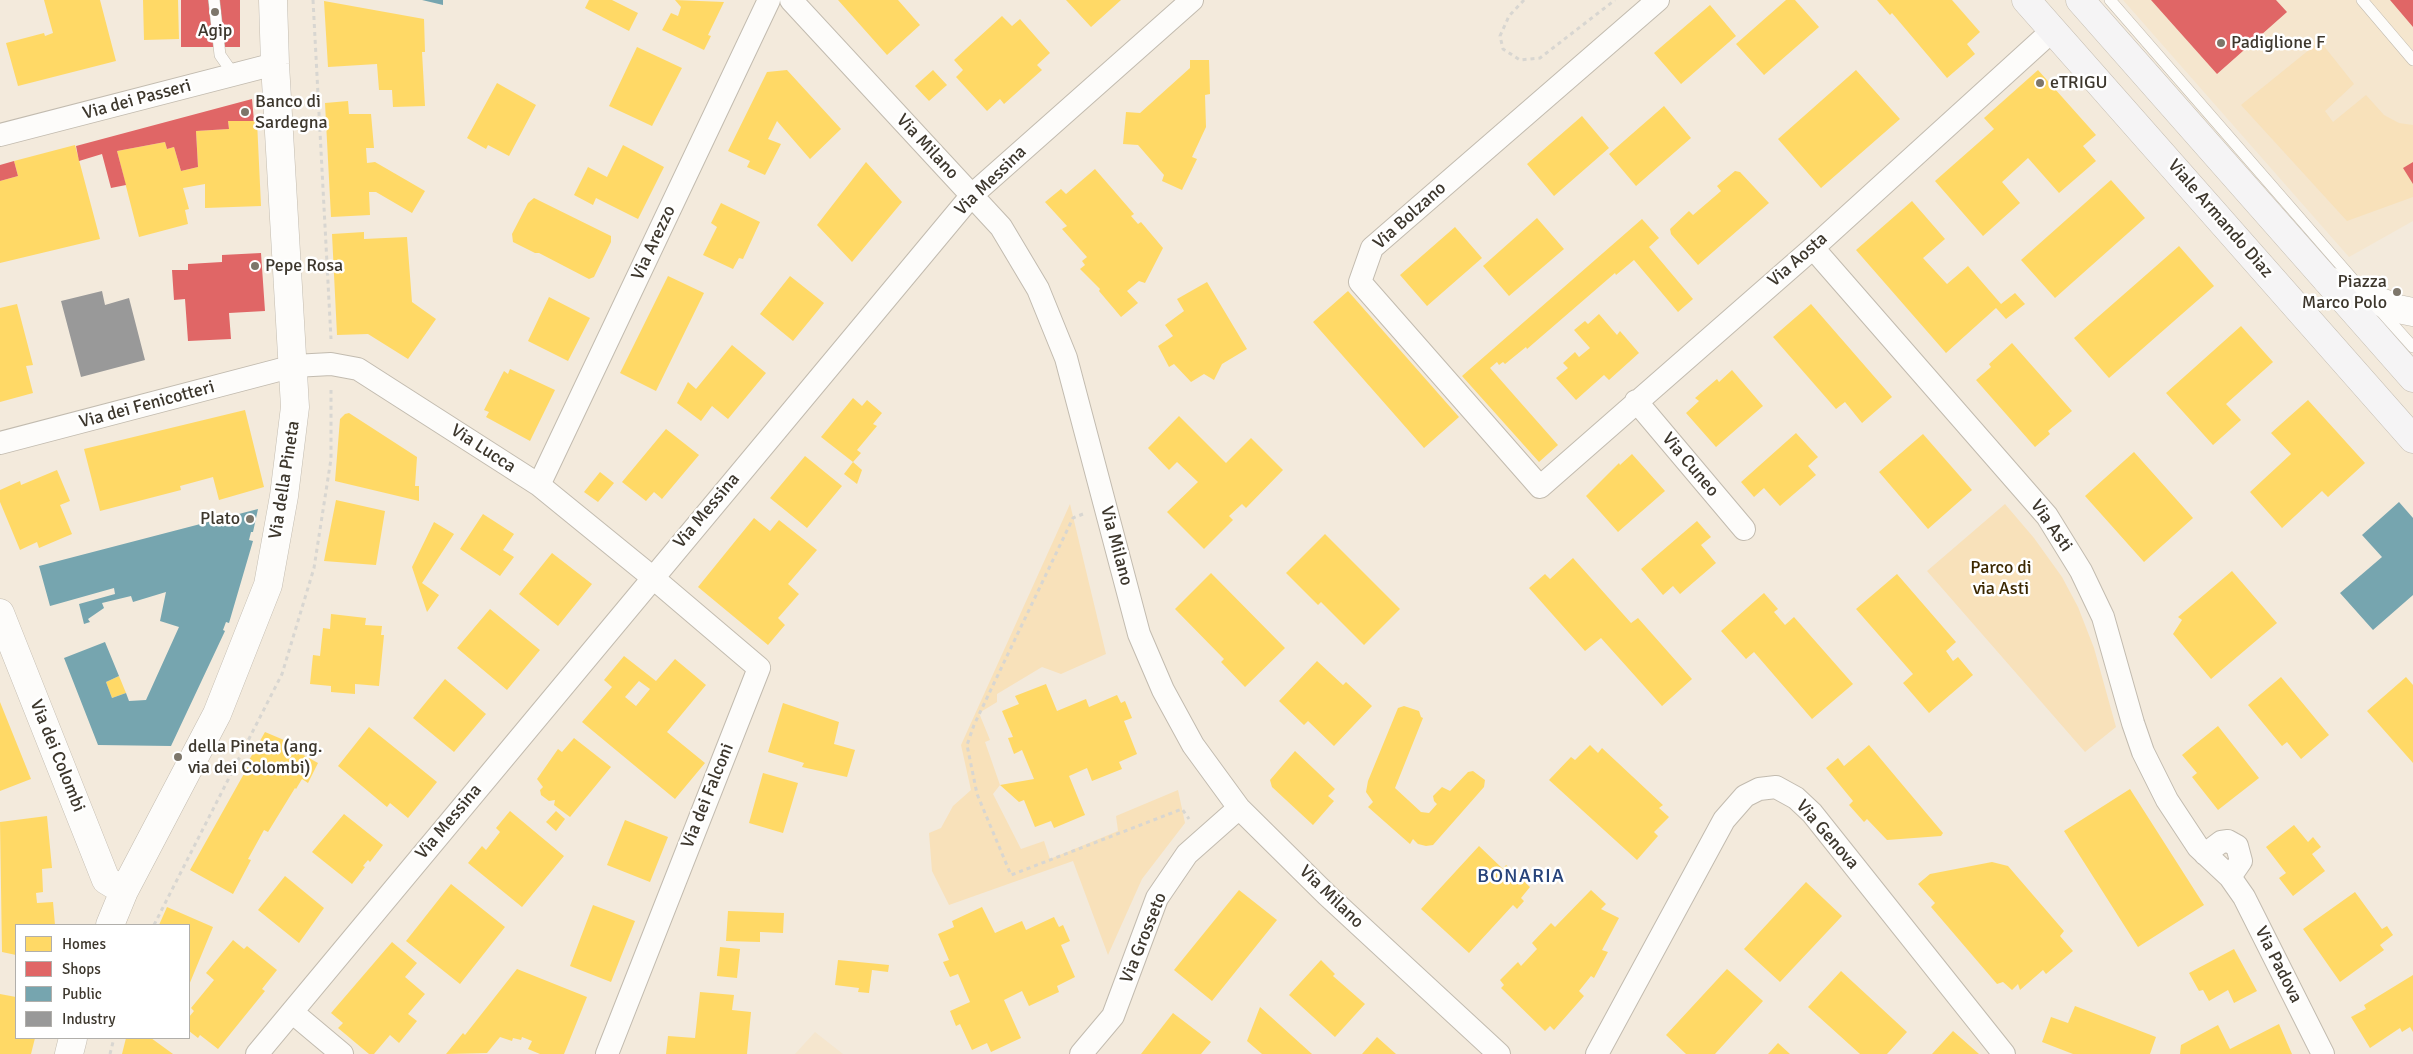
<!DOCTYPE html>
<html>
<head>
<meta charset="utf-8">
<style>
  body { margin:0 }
  #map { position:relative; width:2413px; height:1054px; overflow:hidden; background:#f3eadc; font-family:Signika,sans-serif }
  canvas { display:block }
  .legend { position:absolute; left:15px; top:924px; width:175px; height:115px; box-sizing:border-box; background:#fff; border:1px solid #b1afab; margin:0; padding:6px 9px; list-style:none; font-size:15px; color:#3d372d }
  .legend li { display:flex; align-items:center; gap:10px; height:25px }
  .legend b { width:25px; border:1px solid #b1afab }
</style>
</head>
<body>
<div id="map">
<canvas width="2413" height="1054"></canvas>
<ul class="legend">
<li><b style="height:14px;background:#ffd966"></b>Homes</li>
<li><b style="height:14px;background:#e06666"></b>Shops</li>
<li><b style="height:14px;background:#76a5af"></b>Public</li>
<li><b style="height:14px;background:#999"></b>Industry</li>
</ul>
</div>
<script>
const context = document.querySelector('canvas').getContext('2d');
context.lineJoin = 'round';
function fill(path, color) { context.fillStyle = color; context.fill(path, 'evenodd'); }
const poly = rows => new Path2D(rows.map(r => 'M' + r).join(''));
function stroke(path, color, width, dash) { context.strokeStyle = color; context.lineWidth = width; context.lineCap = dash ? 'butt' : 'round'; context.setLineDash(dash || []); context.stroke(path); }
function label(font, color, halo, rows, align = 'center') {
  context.font = font + ' Signika,sans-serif'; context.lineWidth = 5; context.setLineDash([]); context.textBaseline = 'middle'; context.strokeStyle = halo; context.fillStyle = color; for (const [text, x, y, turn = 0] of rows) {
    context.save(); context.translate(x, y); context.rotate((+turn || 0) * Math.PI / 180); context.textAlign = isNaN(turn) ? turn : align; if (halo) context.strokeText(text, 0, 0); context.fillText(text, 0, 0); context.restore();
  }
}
fill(poly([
  [2123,0,2413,0,2413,221,2349,257],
  [815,1032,843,1054,795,1054]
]), '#f5e6ce');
fill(poly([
  [2320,41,2354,84,2325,111,2333,122,2366,95,2384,115,2399,123,2413,125,2413,197,2347,221,2241,105],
  [1070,504,1106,654,1061,674,1042,667,997,694,997,702,979,713,990,740,985,742,1000,785,993,794,1021,849,1044,841,1050,859,1118,831,1116,816,1178,790,1185,823,1142,879,1108,955,1073,861,949,905,932,871,929,833,941,828,953,806,971,790,961,745],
  [2005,504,2034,538,2062,577,2078,607,2094,648,2116,727,2085,752,1927,571]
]), '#f8e1ba');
fill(poly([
  [44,0,100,0,116,61,18,86,6,43,44,33,45,36,53,33],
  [143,0,178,0,179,39,144,40],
  [589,0,612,0,638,13,629,31,585,8],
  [675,0,724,2,708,35,711,36,704,50,662,30,671,13,678,16,681,7],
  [838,0,898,0,920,25,887,55],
  [1066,0,1121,0,1091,27],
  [1786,0,1795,0,1819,27,1764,75,1736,44],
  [1877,0,1952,0,1980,32,1967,44,1975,54,1947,78,1892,13,1890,15],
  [324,1,424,19,425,52,422,52,425,106,393,107,392,90,379,90,377,64,328,67],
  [1710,5,1736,36,1681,84,1654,53],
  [1002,16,1012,26,1020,19,1050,53,1037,65,1042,70,1004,104,1000,99,987,111,956,77,963,70,954,60],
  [637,47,682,68,652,126,609,106],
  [1190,60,1209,60,1210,94,1205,95,1206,127,1192,157,1197,159,1182,190,1162,181,1164,175,1138,145,1123,144,1126,112,1140,113,1190,68],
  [787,70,841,129,810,159,777,121,768,139,781,144,765,175,747,167,750,161,728,151,767,72],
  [933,70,947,85,929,101,915,86],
  [1856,70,1900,119,1821,188,1778,139],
  [2038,70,2096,135,2083,146,2096,161,2059,193,2028,158,2002,182,2020,203,1983,236,1935,181,1994,129,1984,118],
  [497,83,536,105,509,156,488,145,486,149,467,138],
  [348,101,349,114,371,114,374,148,366,148,367,163,375,162,425,191,412,213,376,192,369,192,370,215,331,217,325,103],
  [1664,106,1691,138,1636,186,1609,154],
  [1582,116,1609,148,1554,196,1527,164],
  [228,121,257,121,261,206,205,208,205,184,183,188,189,209,185,210,188,224,139,237,117,151,165,142,167,149,174,147,181,171,198,167,196,131,229,129],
  [75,145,100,239,0,263,0,181,18,176,14,161],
  [623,145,664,167,638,219,596,198,593,205,574,195,588,167,607,177],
  [866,162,902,202,852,262,817,225],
  [1095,169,1134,214,1131,216,1138,224,1141,222,1163,248,1145,283,1139,281,1127,291,1138,303,1121,317,1099,291,1100,289,1080,269,1085,265,1082,261,1087,257,1062,229,1067,226,1045,202,1061,189,1066,194],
  [1735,171,1740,172,1769,203,1698,265,1671,234,1670,229,1689,211,1693,215,1721,191,1717,186],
  [2111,180,2145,218,2055,298,2021,260],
  [534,198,611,236,611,242,594,277,589,279,539,253,535,253,513,242,512,234,528,203],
  [1912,201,1945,239,1923,258,1947,284,1968,266,2001,304,2015,293,2025,304,2006,319,1996,308,1946,353,1856,250],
  [721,203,760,222,743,259,739,258,733,269,703,255,717,227,711,223],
  [1537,218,1564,249,1509,296,1483,266],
  [1642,219,1659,238,1649,247,1693,299,1678,312,1634,260,1616,275,1615,273,1527,349,1526,347,1505,364,1503,362,1499,365,1497,362,1490,368,1558,445,1539,462,1462,376],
  [1455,227,1482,258,1427,306,1400,275],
  [364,232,364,239,407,237,412,302,436,319,408,359,368,334,337,335,332,234],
  [2179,246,2214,286,2109,378,2074,338],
  [668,276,704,293,656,391,620,373],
  [790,276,824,303,793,341,760,314],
  [1207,282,1247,349,1222,364,1214,380,1204,374,1191,382,1174,364,1169,367,1158,346,1173,336,1165,325,1184,311,1177,299],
  [1348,291,1459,417,1424,448,1313,322],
  [549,297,590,318,568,361,528,341],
  [17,304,33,365,26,366,33,393,0,402,0,308],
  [1811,304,1892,397,1862,423,1845,402,1836,409,1773,337],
  [1599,314,1617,335,1620,331,1639,353,1609,380,1604,375,1576,400,1556,378,1568,368,1563,363,1575,352,1579,357,1590,348,1574,330,1585,321,1588,324],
  [2241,326,2273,362,2226,404,2241,420,2213,445,2166,393],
  [2012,343,2072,411,2048,431,2050,434,2035,447,1976,380,1991,367,1989,364],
  [732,345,766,373,728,419,712,406,701,421,677,403,688,382,696,389],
  [510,369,555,390,530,441,486,417,489,412,484,410,504,371,508,374],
  [1732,370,1763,406,1716,447,1686,413,1699,401,1695,398,1717,379,1719,382],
  [853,398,862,406,867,400,882,413,873,424,877,426,857,450,861,453,853,462,821,437],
  [2308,400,2365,463,2328,497,2322,491,2282,528,2250,492,2291,454,2271,433],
  [245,410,264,487,219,500,213,477,180,486,181,490,100,511,84,449],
  [349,413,417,457,415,486,419,486,419,501,335,481,340,419,345,414],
  [1179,416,1226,463,1251,438,1283,470,1246,508,1242,504,1229,516,1233,520,1204,549,1167,512,1198,482,1177,462,1169,470,1148,448],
  [666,429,699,455,662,499,654,492,646,501,622,482],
  [1796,433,1818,457,1808,466,1816,475,1780,506,1764,488,1754,497,1741,482],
  [1923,434,1972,490,1928,529,1879,472],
  [2134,452,2193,518,2144,562,2085,496],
  [1632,454,1665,491,1618,532,1586,496,1619,463,1620,465],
  [805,456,842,486,807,528,770,498],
  [853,462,862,470,857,484,844,474],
  [57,470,70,501,60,505,72,534,39,548,37,542,20,550,0,502,0,490,20,481,21,485],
  [600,472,614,483,598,502,584,492],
  [336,500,385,511,376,565,324,561],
  [483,514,514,534,503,550,514,557,500,576,460,549],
  [754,518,770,531,779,520,817,550,788,584,799,594,778,618,785,625,768,645,698,587],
  [1697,521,1711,537,1701,545,1716,563,1680,594,1673,586,1663,595,1641,569],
  [434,522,454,534,422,583,439,595,427,612,412,567],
  [1325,534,1400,609,1364,645,1321,602,1318,605,1286,573],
  [552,553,592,584,558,626,519,594],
  [1573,558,1631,623,1638,618,1692,679,1662,706,1601,638,1585,651,1529,588,1545,574,1550,579],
  [2232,571,2277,623,2211,679,2173,634,2182,620,2178,617],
  [1211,573,1285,648,1245,687,1221,662,1224,659,1175,609],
  [1897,574,1956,642,1946,651,1953,661,1958,657,1973,675,1929,713,1903,683,1913,674,1856,609],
  [1764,593,1778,609,1774,612,1785,625,1794,617,1853,684,1812,719,1754,652,1746,659,1721,631],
  [490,609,540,650,507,690,457,648],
  [331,614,366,618,365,625,382,626,381,635,384,635,379,686,355,684,355,694,331,692,331,686,310,684,313,655,320,656,323,628,330,629],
  [624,656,656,681,675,659,706,685,667,732,705,763,675,799,582,722,612,687,604,680],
  [639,681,650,689,636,706,625,697],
  [1317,661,1343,685,1346,682,1372,706,1334,746,1308,721,1304,725,1279,701],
  [119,676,126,693,112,698,106,682],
  [2281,677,2329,735,2301,759,2287,742,2282,746,2248,705],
  [2406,677,2413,685,2413,763,2367,711],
  [445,679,486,714,454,752,413,718],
  [1046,684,1057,711,1086,699,1089,707,1117,695,1121,703,1125,701,1132,718,1124,721,1137,754,1119,762,1122,769,1092,781,1087,768,1069,776,1085,815,1054,828,1051,821,1035,827,1024,800,1019,802,1000,785,1034,779,1022,750,1014,754,1008,738,1013,737,1002,711,1019,704,1015,696],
  [0,702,31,779,0,791],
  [783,703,839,722,834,744,855,750,847,777,802,767,804,763,768,752],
  [1404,706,1419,711,1421,717,1423,718,1395,788,1421,812,1429,813,1437,804,1434,801,1433,796,1442,787,1450,791,1468,772,1473,771,1485,780,1484,787,1433,845,1426,846,1418,844,1413,839,1410,844,1368,807,1373,802,1366,792,1368,781,1398,708],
  [2218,726,2259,778,2218,810,2192,777,2197,773,2182,755],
  [369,727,437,782,408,818,390,803,387,807,338,766],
  [265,732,291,743,289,747,318,763,308,783,302,779,296,789,295,788,268,832,264,830,248,859,251,860,233,894,190,870,250,763,248,762],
  [574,738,611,767,570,817,554,805,555,800,549,801,541,795,540,790,543,787,537,779,558,749,562,752],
  [1590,745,1598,753,1602,748,1663,805,1659,808,1669,817,1654,832,1658,836,1637,860,1549,780,1571,757,1575,760],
  [1869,745,1943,833,1941,836,1887,840,1867,819,1864,822,1849,805,1853,801,1826,768,1838,758,1844,766],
  [1295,751,1335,789,1328,796,1334,801,1313,825,1272,787,1270,780],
  [763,773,798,783,783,833,749,823],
  [2130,789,2204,905,2138,947,2064,831],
  [510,811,564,856,522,907,468,863,482,846,486,850,500,832,496,828],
  [556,811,565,819,556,831,546,822],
  [344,814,383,845,370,862,368,860,363,866,365,867,352,884,312,852],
  [47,816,52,868,42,869,43,892,36,893,37,903,53,902,55,925,16,925,16,955,2,952,0,822],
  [625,820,668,837,650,882,607,865],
  [2294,825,2308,842,2313,837,2321,847,2312,854,2325,871,2293,896,2279,878,2286,873,2266,847],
  [1479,846,1503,869,1506,865,1530,887,1521,898,1524,901,1517,909,1513,905,1469,953,1421,909],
  [1992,862,2008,866,2064,931,2060,936,2073,951,2046,974,2043,970,2020,990,2018,984,2012,990,2003,982,1997,984,1931,907,1935,903,1918,884,1930,874],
  [285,876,324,908,299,943,258,910],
  [1806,882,1842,916,1780,982,1744,949],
  [451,884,505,927,460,984,406,941],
  [1239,890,1277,920,1212,1001,1174,970],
  [1591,890,1606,904,1601,909,1619,918,1602,950,1608,952,1594,978,1591,976,1579,991,1584,996,1554,1030,1550,1026,1545,1031,1501,988,1504,985,1500,980,1518,962,1521,966,1537,949,1532,943,1551,923,1555,927],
  [2355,892,2382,929,2387,926,2393,935,2380,945,2384,950,2340,982,2303,929],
  [593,905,635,921,611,982,570,966],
  [167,907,213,927,189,985,189,925,159,925],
  [982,907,995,933,1022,921,1026,930,1054,917,1059,927,1063,925,1070,941,1061,945,1075,977,1057,986,1059,992,1029,1006,1022,991,1004,1000,1021,1038,991,1052,987,1043,972,1050,960,1024,956,1026,950,1011,970,1002,958,974,950,977,943,962,949,960,938,934,954,927,952,921],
  [728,911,784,913,783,933,760,932,760,942,726,941],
  [233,940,244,949,247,946,277,970,262,989,265,991,218,1049,200,1035,198,1038,189,1031,189,1017,194,1011,191,1008,214,980,206,973],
  [392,942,417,963,405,977,425,994,408,1014,417,1021,399,1043,390,1035,374,1054,369,1054,338,1028,343,1023,331,1013],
  [720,947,740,949,737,978,717,976],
  [2234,949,2257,991,2234,1003,2228,990,2209,1001,2203,990,2199,991,2189,973],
  [838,960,889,965,888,972,872,970,869,993,858,992,859,988,835,985],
  [1321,960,1335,974,1333,976,1365,1004,1335,1037,1289,995],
  [517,969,587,997,564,1054,540,1054,528,1049,532,1041,522,1037,521,1040,513,1038,512,1041,500,1037,487,1053,446,1054,463,1033,465,1035],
  [1727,969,1763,1001,1715,1054,1686,1054,1666,1035],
  [1841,971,1907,1032,1887,1054,1860,1054,1808,1007],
  [2413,975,2413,1032,2410,1027,2402,1032,2400,1028,2370,1048,2351,1017,2366,1009,2364,1005],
  [700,992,734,995,732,1010,751,1012,747,1054,666,1054,668,1036,695,1038],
  [0,994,16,997,16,1038,35,1038,31,1054,0,1054],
  [2075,1006,2156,1037,2150,1054,2073,1054,2042,1042,2051,1017,2068,1023],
  [1260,1007,1312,1054,1262,1054,1247,1041],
  [1173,1013,1211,1042,1201,1054,1141,1054],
  [2279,1024,2292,1054,2180,1054,2181,1045,2218,1025,2230,1049],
  [1953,1031,1979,1054,1932,1054],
  [1377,1037,1396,1054,1362,1054],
  [126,1038,151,1038,173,1054,122,1054],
  [1778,1043,1790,1054,1768,1054]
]), '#ffd966');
fill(poly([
  [181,0,240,0,240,47,181,47],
  [2151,0,2276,0,2287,12,2217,74],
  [2390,0,2413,0,2413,27],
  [252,99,254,121,228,121,229,129,196,131,198,167,181,171,174,147,167,149,165,142,117,151,126,185,111,188,102,154,79,161,76,146],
  [14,161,18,176,0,181,0,165],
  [2413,162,2413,184,2403,168],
  [261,253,265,311,229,313,231,339,188,341,185,299,174,300,172,270,188,270,188,264,222,262,222,255]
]), '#e06666');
fill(poly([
  [422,0,443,0,443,5],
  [2399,502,2413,518,2413,595,2373,630,2340,593,2382,557,2362,535],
  [258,509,253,532,251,532,249,540,253,541,229,623,226,622,223,630,225,631,171,746,98,745,64,658,105,642,119,676,106,682,112,698,126,693,129,701,146,700,179,627,160,621,166,592,133,602,131,596,102,603,104,608,88,619,90,622,84,624,79,604,115,594,114,588,50,606,39,566]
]), '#76a5af');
fill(poly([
  [102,291,105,305,129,298,145,360,81,377,61,301]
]), '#999');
const service = poly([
  [214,0,220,55,234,75],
  [2110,0,2357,284],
  [2362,0,2413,60],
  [2379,309,2413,347]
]);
const minor = poly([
  [791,0,1001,227,1038,289,1066,358,1139,634,1163,690,1193,745,1239,808,1327,895,1499,1054],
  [1658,0,1372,248,1360,282,1540,487,1813,248,2053,30],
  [0,135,275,64],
  [1813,248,2047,516,2081,571,2103,617,2133,723,2143,752,2167,800,2198,847,2230,877,2244,897,2323,1054],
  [1636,401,1744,529],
  [0,443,294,366,331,364,358,369,539,485,652,577,759,668,607,1054],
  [539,485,769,0],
  [2205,854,2221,842,2228,841,2237,846,2241,861,2230,877],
  [292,1012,342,1054],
  [257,1054,972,195,1192,0],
  [1081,1054,1113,1016,1157,898,1187,854,1239,808],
  [1597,1054,1724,820,1745,796,1759,789,1776,787,1796,798,1812,813,2004,1054]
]);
const tertiary = poly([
  [2327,280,2398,309,2413,312],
  [0,613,106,880,124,891],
  [110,925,124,891,217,714,268,585,284,496,295,407,275,64,273,0],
  [69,1054,73,1038]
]);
const secondary = poly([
  [2026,0,2413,439],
  [2080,0,2413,378]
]);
stroke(service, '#c2bbaf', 12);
stroke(minor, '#c2bbaf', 24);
stroke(tertiary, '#c2bbaf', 29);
stroke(secondary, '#c2bbaf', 29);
stroke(poly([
  [313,0,331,339],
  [1524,0,1509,16,1500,36,1503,49,1520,60,1540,58,1615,0],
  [1083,514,1073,518,974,725,967,745,977,794,1011,875,1182,809,1189,819],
  [154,925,282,674,314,568,331,459,331,390],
  [110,1054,114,1038]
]), '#d8d6d1', 3, [4, 4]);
stroke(service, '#fdfcfa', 11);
stroke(minor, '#fdfcfa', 22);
stroke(tertiary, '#fdfcfa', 28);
stroke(secondary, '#f5f4f5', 28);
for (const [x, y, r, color] of [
  [215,12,5,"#7d766a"],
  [2221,43,5,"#7d766a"],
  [2040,83,5,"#7d766a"],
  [245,112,5,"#7d766a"],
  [255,266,5,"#7d766a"],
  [2397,292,5,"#7d766a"],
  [250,519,5,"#7d766a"],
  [178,757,5,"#7d766a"]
]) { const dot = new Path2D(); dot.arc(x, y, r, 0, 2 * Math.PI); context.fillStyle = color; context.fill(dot); stroke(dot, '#fff', 2); }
label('18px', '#3d372d', '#fff', [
  ["Agip",215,31,"center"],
  ["Padiglione F",2231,43],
  ["eTRIGU",2050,83],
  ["Banco di",255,102],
  ["Sardegna",255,123],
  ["Pepe Rosa",265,266],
  ["Piazza",2387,282,"right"],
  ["Marco Polo",2387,303,"right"],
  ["Plato",240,519,"right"],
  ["della Pineta (ang.",188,747],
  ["via dei Colombi)",188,768]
], 'left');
label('18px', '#3d372d', '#fff', [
  ["Via dei Passeri",137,100,-15],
  ["Via Milano",927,147,47],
  ["Via Messina",991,181,-44],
  ["Via Bolzano",1410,216,-42],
  ["Viale Armando Diaz",2220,219,49],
  ["Via Arezzo",654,243,-65],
  ["Via Aosta",1798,260,-41],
  ["Via dei Fenicotteri",147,405,-15],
  ["Via Lucca",483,449,33],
  ["Via Cuneo",1690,465,50],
  ["Via della Pineta",285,480,-81],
  ["Via Messina",707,511,-50],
  ["Via Asti",2051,526,55],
  ["Via Milano",1116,546,75],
  ["Via dei Colombi",57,756,68],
  ["Via dei Falconi",708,796,-68],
  ["Via Messina",449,822,-50],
  ["Via Genova",1827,835,49],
  ["Via Milano",1331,897,44],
  ["Via Grosseto",1144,938,-68],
  ["Via Padova",2278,965,63]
]);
label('18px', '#3b2700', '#fff', [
  ["Parco di",2001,568],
  ["via Asti",2001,589]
]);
context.letterSpacing = '1px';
label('20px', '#27437a', '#fff', [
  ["BONARIA",1521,877]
]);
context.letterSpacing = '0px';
</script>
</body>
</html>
